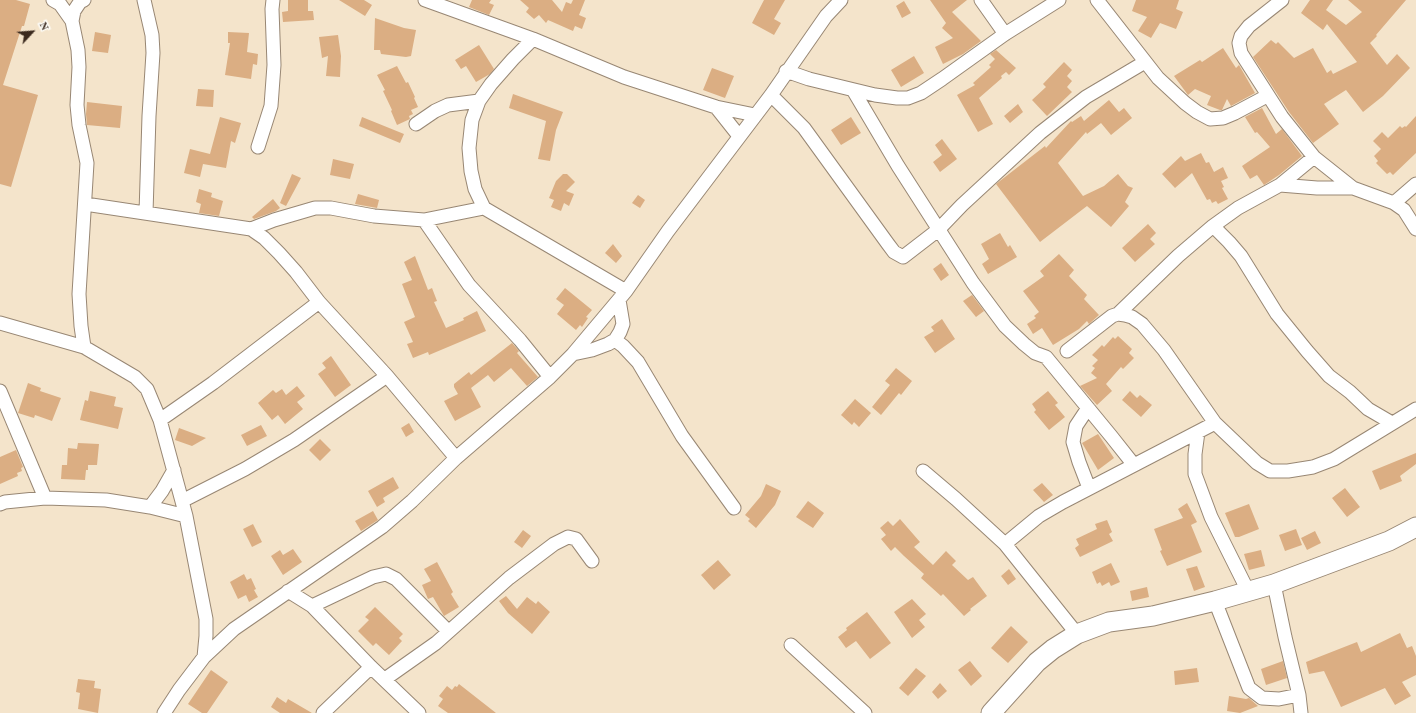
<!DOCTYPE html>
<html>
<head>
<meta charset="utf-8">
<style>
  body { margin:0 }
  #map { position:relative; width:1416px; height:713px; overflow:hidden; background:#f4e4cb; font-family:"Old Standard TT",serif }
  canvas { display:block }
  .north { position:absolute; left:12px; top:12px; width:40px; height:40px; -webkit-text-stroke:3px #fdfcf7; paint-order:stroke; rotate:64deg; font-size:11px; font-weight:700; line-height:16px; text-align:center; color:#3b2a1e }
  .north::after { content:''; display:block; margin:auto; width:14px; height:18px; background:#3b2a1e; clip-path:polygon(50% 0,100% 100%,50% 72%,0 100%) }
</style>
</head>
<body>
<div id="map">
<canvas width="1416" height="713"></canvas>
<div class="north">N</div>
</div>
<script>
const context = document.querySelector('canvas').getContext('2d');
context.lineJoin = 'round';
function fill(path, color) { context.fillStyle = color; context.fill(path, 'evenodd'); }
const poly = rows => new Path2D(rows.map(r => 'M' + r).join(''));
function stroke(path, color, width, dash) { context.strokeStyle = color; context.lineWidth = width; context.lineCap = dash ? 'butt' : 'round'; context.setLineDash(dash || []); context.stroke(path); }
fill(poly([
  [0,0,16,0,30,4,24,26,22,26,3,85,38,95,11,187,0,184],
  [288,0,308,0,308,11,313,11,314,20,283,22,282,12,288,11],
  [339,0,364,0,372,5,365,16],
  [472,0,491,0,489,3,494,5,489,15,469,7],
  [520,0,552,0,562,12,566,2,571,4,573,0,585,0,579,15,586,18,582,29,575,26,573,31,548,20,546,23,539,15,534,19,526,12,529,8],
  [764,0,785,0,774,19,781,23,774,35,752,23],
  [930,0,967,0,952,12,981,41,963,54,943,64,935,47,953,38,942,28,946,23],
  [1136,0,1179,0,1176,9,1183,12,1176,29,1160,23,1151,38,1138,31,1147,17,1132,11],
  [1310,0,1333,0,1326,10,1346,25,1362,12,1348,0,1406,0,1376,35,1377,36,1370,43,1387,65,1397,54,1410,68,1383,96,1363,112,1346,90,1324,104,1339,124,1313,143,1289,112,1253,57,1271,40,1276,44,1278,42,1294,58,1313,48,1327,73,1331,70,1333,74,1357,62,1327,24,1323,30,1301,13],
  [904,1,911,13,902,18,896,6],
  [375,18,404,28,416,30,411,56,406,57,381,54,380,50,374,50],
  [95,32,111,35,108,53,92,51],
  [228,32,249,33,247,52,258,54,257,65,253,64,251,79,225,75,230,43,228,43],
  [338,35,341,56,340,77,326,76,328,56,322,58,319,37],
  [479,45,494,69,490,74,476,82,466,66,461,69,455,60],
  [1223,48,1236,68,1239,65,1255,93,1231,106,1227,99,1222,110,1220,110,1207,105,1211,96,1195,89,1188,95,1174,76,1200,60,1202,62],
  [996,50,1016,68,1009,75,1006,72,1001,76,1002,78,979,98,993,124,978,132,957,95,975,85,973,83,991,67,989,65,995,59,990,54],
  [914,56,924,73,901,87,891,70],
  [1064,62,1072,70,1067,76,1072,81,1067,87,1072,92,1047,116,1032,100,1046,87,1043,84],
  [397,66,406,83,408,82,415,97,414,98,418,107,411,110,413,114,409,116,410,119,397,125,391,111,392,110,383,91,385,90,377,75],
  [712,68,734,76,725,98,703,90],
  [198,89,214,90,213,107,196,106],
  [513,94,563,112,556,130,550,161,538,159,546,121,509,108],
  [1109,100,1119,112,1124,108,1132,118,1111,135,1101,123,1087,134,1086,132,1058,163,1083,196,1104,186,1118,174,1128,186,1133,188,1125,202,1129,206,1111,227,1087,206,1040,242,996,184,1045,146,1046,148,1071,121,1072,122,1081,116,1084,121],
  [87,102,122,106,120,128,87,125,86,114],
  [1018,104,1023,112,1010,123,1004,116],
  [1262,108,1276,134,1282,129,1302,156,1279,175,1264,185,1257,175,1250,179,1242,166,1270,147,1257,132,1255,133,1245,117],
  [1416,116,1416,153,1393,175,1390,172,1387,174,1376,163,1378,161,1374,156,1381,149,1373,141,1382,132,1388,138,1400,126,1402,128,1405,126,1406,127],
  [220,117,241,123,235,143,231,141,226,168,203,164,200,177,184,173,190,149,210,154],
  [362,117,404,134,400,143,359,126],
  [851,117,861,133,841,145,831,130],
  [942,139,957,159,940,172,933,162,942,155,935,145],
  [1201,153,1206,163,1209,162,1214,172,1223,167,1228,178,1221,181,1224,187,1222,188,1228,199,1218,204,1216,201,1212,203,1210,199,1207,200,1192,173,1175,188,1162,174,1181,156,1185,161],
  [333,159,354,164,350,179,330,175],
  [292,174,301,178,286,206,280,203],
  [563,174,567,174,575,182,566,191,574,194,569,206,564,203,561,211,551,207,554,200,549,198,556,181],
  [199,189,212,193,211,197,223,201,219,216,199,213,201,204,196,202],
  [358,194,379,200,377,208,355,204],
  [638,195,645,200,640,208,632,203],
  [273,199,280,208,276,211,254,219,252,217],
  [1148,224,1156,233,1150,239,1155,244,1135,262,1122,248],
  [1000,233,1008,247,1010,245,1017,257,988,274,982,264,989,259,981,244],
  [613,244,622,256,616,263,605,253],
  [1059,254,1074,270,1069,276,1087,295,1084,299,1099,315,1089,324,1087,321,1079,329,1053,345,1042,328,1033,334,1027,324,1036,318,1034,316,1039,312,1023,291,1044,276,1040,271],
  [415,256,428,290,432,288,437,301,434,302,446,328,464,320,463,318,477,311,486,331,429,355,428,352,413,358,407,344,413,342,404,322,415,317,402,284,412,280,404,262],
  [941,263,949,275,941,281,933,269],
  [565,288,592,310,586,317,588,318,582,327,580,325,576,330,557,314,564,305,556,299],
  [972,295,984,311,976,317,963,301],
  [942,319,955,339,935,353,924,337,934,331,931,327],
  [1118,336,1132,349,1129,353,1134,358,1123,369,1121,367,1106,384,1112,391,1097,405,1080,386,1097,378,1091,373,1095,368,1092,366,1098,360,1092,355,1102,345,1104,347,1113,337,1115,339],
  [512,343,519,351,517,353,538,377,527,386,511,368,494,382,488,375,471,388,481,407,455,421,444,401,458,394,454,387,454,384,469,372,471,375],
  [331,356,351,385,335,397,318,374,326,368,322,363],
  [896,368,912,381,901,395,899,393,881,415,872,407,890,385,885,381],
  [28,383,41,388,40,391,61,398,52,421,35,415,34,418,18,413],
  [297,386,305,396,297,402,303,409,285,424,278,415,272,420,258,403,273,390,276,393,282,389,286,395],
  [90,391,116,397,114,406,123,408,118,429,80,420,85,400,88,401],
  [1048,391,1058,403,1055,405,1065,417,1049,430,1034,412,1036,410,1032,404],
  [1130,391,1137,398,1140,395,1152,405,1141,417,1122,400],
  [855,399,871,413,859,427,854,422,852,425,841,415],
  [409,423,414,432,406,437,401,428],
  [261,425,267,436,247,446,241,435],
  [179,428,206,438,192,446,175,440],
  [1098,434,1114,458,1098,470,1082,443],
  [320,439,331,450,320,461,309,450],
  [78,443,99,444,97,465,88,465,88,470,86,470,85,480,61,479,62,465,67,465,68,448,77,449],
  [16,450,23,467,21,468,22,471,17,473,18,476,0,484,0,457],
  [1416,453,1416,464,1400,476,1402,481,1380,490,1372,471],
  [393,477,399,488,383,498,385,502,377,507,368,491],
  [1042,483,1053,495,1044,502,1033,490],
  [766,484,781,491,775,505,756,528,748,521,750,519,745,515,761,496],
  [1345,488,1360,507,1347,517,1332,498],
  [808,501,824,513,813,528,796,517],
  [1187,503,1197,522,1191,525,1202,552,1167,566,1160,551,1162,550,1154,529,1183,518,1178,509],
  [1249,504,1259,529,1239,537,1235,537,1225,513],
  [373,511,378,520,361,531,355,521],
  [900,519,920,542,914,547,933,565,946,551,956,561,952,565,968,580,973,577,987,596,970,609,971,610,964,616,943,594,941,596,921,578,924,574,904,556,895,547,891,551,881,539,886,535,880,528,888,521,893,526],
  [1107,520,1112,532,1109,534,1113,541,1080,557,1075,548,1079,545,1076,539,1097,529,1095,524],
  [253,524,262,542,252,547,243,529],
  [1296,529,1302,545,1285,551,1279,535],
  [523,530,531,536,522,548,514,542],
  [1315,531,1321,543,1307,550,1301,538],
  [293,549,302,562,283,575,271,556,280,550,283,555],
  [1261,550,1265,566,1249,570,1244,554],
  [718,560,731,575,714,590,701,575],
  [437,562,453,592,451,594,459,607,444,616,433,597,428,599,422,585,431,581,424,569],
  [1111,563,1120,582,1111,586,1109,582,1102,586,1100,582,1097,584,1092,572],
  [1197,566,1205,587,1194,591,1186,569],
  [1009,569,1016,579,1008,585,1001,576],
  [244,574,247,580,251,578,256,589,254,590,258,597,249,602,246,595,238,599,230,582],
  [1147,587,1149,597,1132,601,1130,591],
  [506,596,517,609,527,597,536,604,538,601,550,612,532,634,508,613,499,601],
  [912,599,926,614,919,620,925,627,912,638,894,612],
  [375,607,403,634,399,638,402,641,389,655,376,643,373,646,358,631,369,620,365,617],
  [867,612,891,643,870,659,856,641,846,648,838,637,847,630,846,628],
  [1011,626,1028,642,1008,663,991,648],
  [1400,633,1407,648,1412,646,1416,656,1416,675,1402,682,1411,696,1395,705,1385,688,1341,707,1324,671,1309,674,1306,662,1357,642,1361,652],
  [970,661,982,676,971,686,958,670],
  [1283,661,1287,678,1266,685,1261,669],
  [916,668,926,676,908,696,899,688],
  [1197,668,1199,682,1175,685,1174,671],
  [211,670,228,682,207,713,202,713,188,704],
  [78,679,95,681,94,688,101,689,98,713,78,709,80,693,76,692],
  [940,683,947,691,938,699,932,692],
  [459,684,496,713,448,713,438,706,443,699,439,696,447,686,452,690,455,686,457,687],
  [1229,696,1246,699,1249,698,1258,706,1240,713,1227,711],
  [277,697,286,703,288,699,312,713,280,713,271,707]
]), '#dbae83');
const street = poly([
  [53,0,60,4,72,21],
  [84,0,80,2,74,11,72,21,78,50,79,67,77,105,79,125,87,163,79,294,81,326,84,347],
  [144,0,152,35,153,53,149,116,146,213],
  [425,0,533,39,624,77,716,107,755,115],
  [981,0,1005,34],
  [1097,0,1158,78,1185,103,1197,112,1210,119,1223,118,1235,113,1267,96],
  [1282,0,1249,26,1241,36,1239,43,1241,53,1282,117,1314,157,1353,188,1394,203,1404,210,1416,229],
  [533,39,513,59,491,84,479,101,472,120,469,148,471,171,475,189,484,208,626,291],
  [786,71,809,79,875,95,897,98,908,98,921,93,942,79,1005,34,1059,0],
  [853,90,898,166,973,283,1005,326,1024,344,1035,353,1046,357,1111,436,1134,465],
  [771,95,804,128,888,244,894,252,903,257,938,230,962,205,1040,133,1086,97,1145,62],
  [716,107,739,136],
  [416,124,435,111,448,105,479,101],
  [258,147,271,106,274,65,272,9,273,0],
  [1280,185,1317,188,1353,188],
  [1394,203,1416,184],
  [85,204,251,229,264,238,279,253,296,272,319,302,387,376,456,458],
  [424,220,469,285,520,340,550,377],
  [1213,226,1229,242,1241,256,1277,314,1307,351,1329,376,1350,392,1368,409,1392,423],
  [251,229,274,220,315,208,331,208,374,216,424,220,484,208],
  [1118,314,1178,256,1213,226,1238,208,1280,185,1314,157],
  [0,323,84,347,135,377,147,389,160,420,186,516,206,619,206,636,204,657],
  [615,340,623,346,638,362,682,436,734,508],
  [1067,351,1112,316,1118,314,1125,315,1132,317,1142,324,1164,350,1215,423,1257,463,1270,471,1288,471,1313,467,1334,459,1416,409],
  [573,354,592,350,608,344,615,340,620,332,623,324,619,300],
  [0,391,45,498],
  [1088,408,1076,426,1073,442,1079,462,1089,488],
  [160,420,213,383,319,302],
  [1198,432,1195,454,1195,474,1211,517,1248,591],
  [923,471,956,499,1005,544,1077,634],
  [182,501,245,469,294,440,387,376],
  [0,504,5,502,45,498,106,500,150,507,186,516],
  [150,507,162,491,174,470],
  [1005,544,1039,516,1063,502,1215,423],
  [1274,584,1285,637,1299,695,1301,713],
  [288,591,312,606,371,667,419,713],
  [1215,601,1249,688,1262,698,1279,699,1299,695],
  [312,606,373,577,386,574,396,579,448,631],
  [791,645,865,713],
  [385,679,436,643,509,578,554,544,568,537,576,539,592,561],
  [164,713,179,690,204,657,234,629,382,527,412,501,456,458,550,377,573,354,626,291,668,231,771,95,826,16,841,0],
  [323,713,371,667]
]);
const secondary = poly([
  [991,713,1037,662,1053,649,1077,634,1109,622,1153,616,1215,601,1274,584,1389,541,1416,527]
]);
stroke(street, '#988774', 15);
stroke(secondary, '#988774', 21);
stroke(street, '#fff', 13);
stroke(secondary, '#fff', 19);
</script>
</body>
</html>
